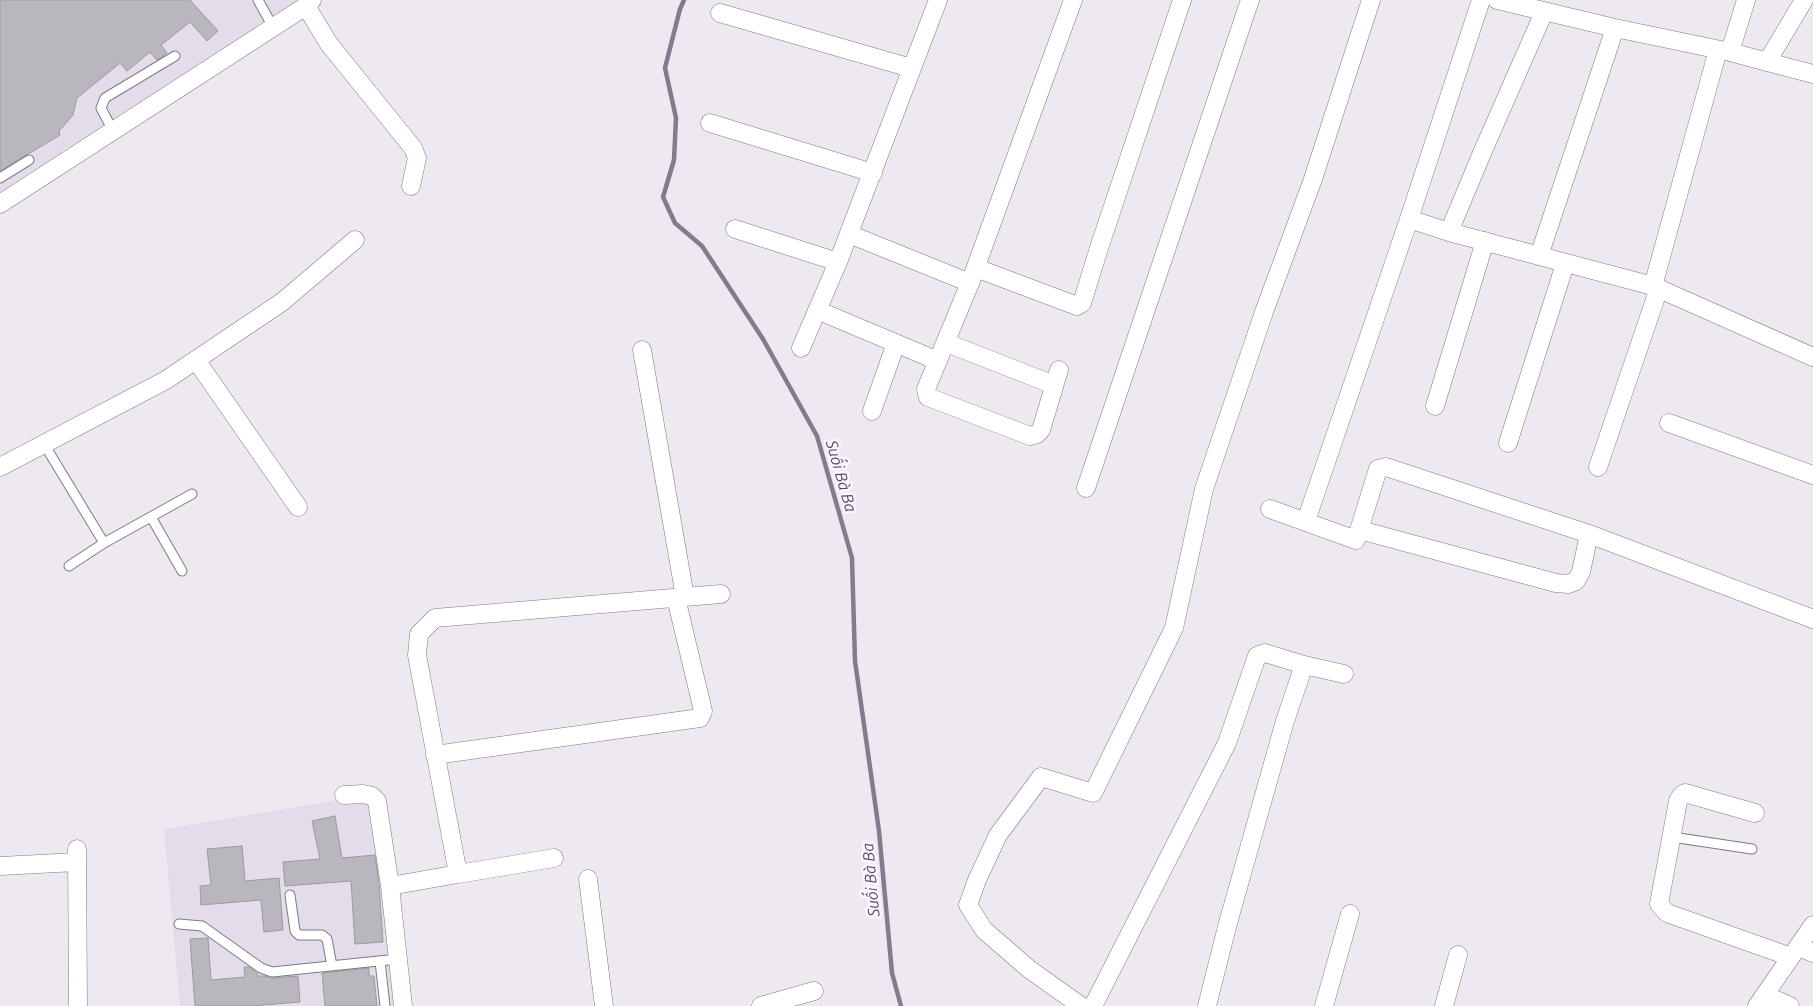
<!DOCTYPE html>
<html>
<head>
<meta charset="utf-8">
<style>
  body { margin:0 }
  canvas { display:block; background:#eee9f1 }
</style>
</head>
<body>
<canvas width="1813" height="1006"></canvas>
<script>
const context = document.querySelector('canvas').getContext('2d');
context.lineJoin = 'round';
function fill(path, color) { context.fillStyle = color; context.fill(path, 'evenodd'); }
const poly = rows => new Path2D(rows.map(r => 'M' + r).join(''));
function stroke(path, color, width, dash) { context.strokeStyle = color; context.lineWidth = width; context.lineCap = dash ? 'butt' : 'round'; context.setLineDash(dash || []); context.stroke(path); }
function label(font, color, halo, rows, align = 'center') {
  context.font = font + ' Ubuntu,sans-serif'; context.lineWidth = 5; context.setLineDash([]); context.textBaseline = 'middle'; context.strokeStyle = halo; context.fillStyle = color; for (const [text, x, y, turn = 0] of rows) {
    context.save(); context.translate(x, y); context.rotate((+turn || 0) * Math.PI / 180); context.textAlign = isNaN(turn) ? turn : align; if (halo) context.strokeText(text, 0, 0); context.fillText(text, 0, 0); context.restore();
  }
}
fill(poly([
  [0,0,308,0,0,200],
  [344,799,370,799,398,1006,180,1006,164,829]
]), '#e4dceb');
stroke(poly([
  [684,0,680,9,665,68,676,118,674,160,663,197,675,223,702,246,763,339,817,436,852,558,855,661,879,831,892,973,901,1006]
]), '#857a8e', 4.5);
const building = poly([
  [0,0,190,0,218,31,207,41,190,22,161,45,167,53,157,60,150,52,127,71,120,63,77,98,73,115,59,131,60,135,0,171,0,0],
  [335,816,342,858,375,855,379,884,383,942,355,944,351,881,285,886,283,862,320,859,312,821,335,816],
  [242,846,245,881,279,878,283,930,264,932,261,900,201,905,200,886,211,885,207,849,242,846],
  [208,938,211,980,245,977,244,967,249,967,257,973,258,976,264,976,273,978,298,976,300,1002,251,1006,195,1006,190,939,208,938],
  [369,968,369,976,374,976,377,1006,325,1006,322,973,369,968]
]);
fill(building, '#bab6be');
stroke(building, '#9d99a0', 1);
const service = poly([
  [258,0,273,27],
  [113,131,101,108,105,98,175,56],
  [0,178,29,160],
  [44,444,104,543],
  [151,517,182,571],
  [69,566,104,543,192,494],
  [1672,837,1752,849],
  [290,895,295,931,299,935,322,935,327,939,332,966],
  [179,924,202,926,261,968,272,972,398,959],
  [380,961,385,1006]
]);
const minor = poly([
  [1497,0,1615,28,1730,52,1813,74],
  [306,6,329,44,413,148,417,158,411,186],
  [720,13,911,68],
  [1730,52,1746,0],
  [1767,62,1804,0],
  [710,123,873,173],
  [0,204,306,6,312,0],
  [1409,219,1449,232,1482,153,1544,12],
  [735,229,838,262,938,0],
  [1449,232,1653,286,1813,357],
  [849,234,970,283],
  [1539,256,1615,28],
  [976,268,1077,306,1082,303,1100,245,1182,0],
  [1653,286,1718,50],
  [817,310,938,361],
  [947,343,1054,385],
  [801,348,838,262],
  [196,360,298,507],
  [1059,370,1041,430,1037,434,1030,436,928,397,927,394,926,389,970,283,1073,0],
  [1435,406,1485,241],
  [872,411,896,343],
  [1669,423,1813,475],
  [1508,443,1565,264],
  [0,467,166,380,282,302,355,240],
  [1598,467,1659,288],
  [1086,488,1250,0],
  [1270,509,1356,540,1378,469,1386,467,1589,534,1813,619],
  [1306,521,1409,219,1481,0],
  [1360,530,1556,583,1568,584,1576,581,1581,572,1589,534],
  [685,597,721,594],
  [435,755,700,718,703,711,676,598],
  [344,795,363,794,372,796,377,801,390,886],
  [1755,813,1685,793,1681,796,1678,801,1659,904,1667,913,1791,957],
  [77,849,78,1006],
  [0,866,77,862],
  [458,874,554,858],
  [588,879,604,1006],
  [1799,947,1813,953],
  [1765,995,1790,1006],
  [403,1006,390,886,458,874,417,655,419,634,435,618,685,597,642,350],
  [761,1006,814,991],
  [1081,1006,1029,969,984,930,968,905,977,880,998,835,1041,777,1093,793,1174,628,1204,489,1264,312,1313,179,1371,0],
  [1093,1006,1227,743,1257,656,1265,653,1304,665,1344,674],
  [1207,1006,1228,923,1285,721,1304,665],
  [1324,1006,1350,914],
  [1444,1006,1458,955],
  [1757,1006,1813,925]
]);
stroke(service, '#7e7a81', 11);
stroke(minor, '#7e7a81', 19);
stroke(service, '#fff', 9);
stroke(minor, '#fff', 18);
label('italic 16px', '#604771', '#fbf7ff', [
  ["Suối Bà Ba",841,476,74],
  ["Suối Bà Ba",871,880,-95]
]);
</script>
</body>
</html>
